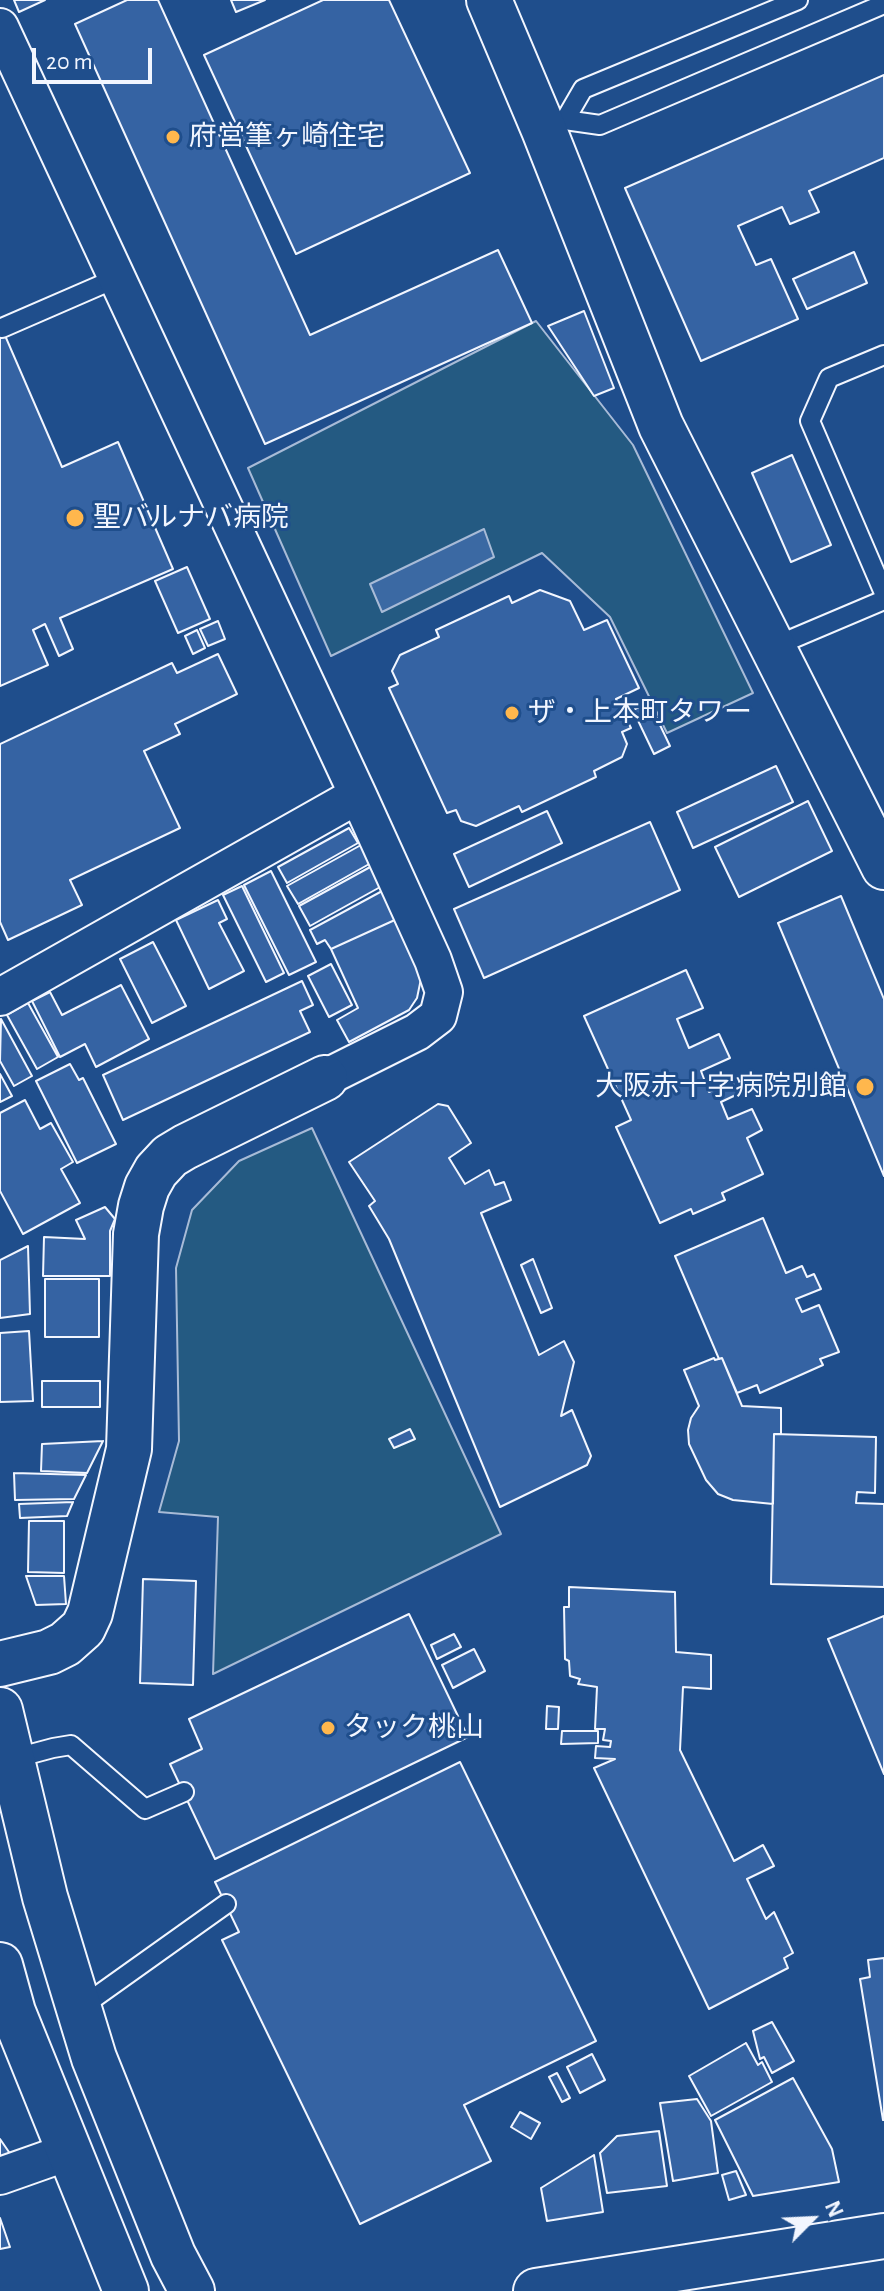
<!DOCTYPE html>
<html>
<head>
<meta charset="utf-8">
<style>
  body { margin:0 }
  #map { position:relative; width:884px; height:2291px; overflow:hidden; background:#1f4e8c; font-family:"Alegreya Sans",sans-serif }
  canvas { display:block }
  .north { position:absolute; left:772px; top:2179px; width:80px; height:80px; -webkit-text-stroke:6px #1f4e8c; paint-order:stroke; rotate:66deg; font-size:22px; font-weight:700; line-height:32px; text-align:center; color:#f2f6ff }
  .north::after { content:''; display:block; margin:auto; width:28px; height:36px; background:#f2f6ff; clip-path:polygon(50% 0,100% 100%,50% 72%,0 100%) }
  .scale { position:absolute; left:32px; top:48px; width:120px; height:36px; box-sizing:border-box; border:4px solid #f2f6ff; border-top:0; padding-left:10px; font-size:24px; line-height:28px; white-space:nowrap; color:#f2f6ff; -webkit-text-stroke:6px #1f4e8c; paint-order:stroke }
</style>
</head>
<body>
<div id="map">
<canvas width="884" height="2291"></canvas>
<div class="north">N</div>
<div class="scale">20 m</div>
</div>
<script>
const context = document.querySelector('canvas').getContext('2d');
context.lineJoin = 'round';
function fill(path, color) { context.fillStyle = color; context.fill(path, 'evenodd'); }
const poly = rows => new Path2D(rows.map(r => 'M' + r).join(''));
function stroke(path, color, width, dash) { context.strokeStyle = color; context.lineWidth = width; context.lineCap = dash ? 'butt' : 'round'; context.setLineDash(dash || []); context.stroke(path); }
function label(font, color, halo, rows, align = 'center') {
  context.font = font + ' "Alegreya Sans","Noto Sans JP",sans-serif'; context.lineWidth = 6; context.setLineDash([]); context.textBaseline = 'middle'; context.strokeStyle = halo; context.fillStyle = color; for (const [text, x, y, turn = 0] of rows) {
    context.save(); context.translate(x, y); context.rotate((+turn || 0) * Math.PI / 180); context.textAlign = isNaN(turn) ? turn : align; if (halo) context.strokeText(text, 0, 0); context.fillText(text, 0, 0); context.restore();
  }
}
const green = poly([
  [536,321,633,445,753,693,667,733,610,617,542,553,331,656,248,468,536,321],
  [312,1128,501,1534,213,1674,218,1517,159,1512,179,1441,176,1268,192,1210,239,1161,312,1128]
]);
fill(green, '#245a82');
stroke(green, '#a8bbd7', 2);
const water = poly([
  [484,529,494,557,382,612,370,584,484,529]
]);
fill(water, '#3b69a3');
stroke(water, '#a8bbd7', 2);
const building = poly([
  [14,0,45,0,19,12,14,0],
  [127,0,158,0,310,335,498,250,532,323,265,444,75,24,127,0],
  [231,0,265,0,236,12,231,0],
  [323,0,389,0,470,173,296,254,204,55,323,0],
  [884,75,884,158,809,191,819,212,790,224,782,207,738,226,756,265,771,259,798,319,701,361,625,188,884,75],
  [854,252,867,283,807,309,793,279,854,252],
  [584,311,614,388,594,396,548,326,584,311],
  [0,324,62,467,118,442,173,569,60,618,73,649,59,656,45,624,33,630,48,665,0,686,0,324],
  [792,455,831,545,791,562,752,473,792,455],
  [187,567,210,619,178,633,155,581,187,567],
  [540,590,570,601,584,630,607,620,639,688,616,699,631,728,622,732,627,744,622,757,594,771,596,777,522,812,519,806,476,826,461,821,456,810,447,813,389,688,398,684,392,671,400,655,439,637,436,630,509,596,512,603,540,590],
  [218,621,225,639,208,646,200,629,218,621],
  [197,630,205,648,193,654,185,636,197,630],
  [218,654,237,694,175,724,180,734,144,751,180,828,70,880,82,905,8,940,0,922,0,744,172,663,177,673,218,654],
  [649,702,670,746,654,754,633,710,649,702],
  [776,766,793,802,693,848,677,812,776,766],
  [808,801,832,851,739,897,715,847,808,801],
  [547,811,562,843,469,887,454,854,547,811],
  [650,822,680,890,484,978,454,909,650,822],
  [349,828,358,843,287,883,278,867,349,828],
  [361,845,371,863,298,904,287,886,361,845],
  [372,866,382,886,310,926,299,906,372,866],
  [271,871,316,962,289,975,244,885,271,871],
  [242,886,284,973,266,982,223,895,242,886],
  [384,890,397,919,331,949,325,940,317,944,310,930,384,890],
  [841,896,884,999,884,1176,778,923,841,896],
  [218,900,227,919,219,923,244,971,209,989,176,920,218,900],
  [397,919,423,969,417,998,409,1010,349,1042,337,1020,358,1008,331,949,397,919],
  [153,942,186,1006,152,1023,120,959,153,942],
  [331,964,352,1005,329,1017,308,976,331,964],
  [686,970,703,1008,677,1019,689,1048,719,1034,730,1058,701,1071,709,1092,732,1081,738,1094,721,1102,728,1119,752,1109,762,1130,747,1138,763,1174,722,1193,725,1200,693,1214,691,1209,660,1223,616,1127,631,1120,584,1016,686,970],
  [302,981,313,1005,300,1011,310,1032,123,1120,103,1075,302,981],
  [121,985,149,1039,96,1067,85,1044,60,1057,32,1001,50,992,62,1015,121,985],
  [28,1003,58,1057,37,1069,7,1015,28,1003],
  [1,1019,32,1076,14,1086,0,1061,1,1019],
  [70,1064,79,1080,83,1078,116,1144,77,1163,36,1081,70,1064],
  [0,1074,12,1096,0,1102,0,1074],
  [25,1100,40,1129,51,1123,73,1162,61,1169,80,1203,23,1234,0,1191,0,1113,25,1100],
  [438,1104,448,1106,471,1143,449,1158,465,1184,489,1170,495,1185,504,1182,511,1200,481,1213,539,1355,564,1341,574,1362,561,1416,572,1410,591,1456,587,1465,500,1507,389,1239,369,1206,375,1201,349,1162,438,1104],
  [105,1207,115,1219,110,1231,110,1276,43,1276,44,1237,85,1239,76,1220,105,1207],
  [763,1218,786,1273,802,1266,807,1277,814,1274,821,1289,796,1299,802,1312,819,1305,839,1352,820,1359,823,1365,760,1393,757,1385,737,1393,722,1358,719,1359,675,1256,763,1218],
  [28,1246,30,1314,0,1318,0,1260,28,1246],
  [533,1259,552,1308,541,1313,521,1265,533,1259],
  [45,1279,99,1279,99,1337,45,1337,45,1279],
  [29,1331,33,1401,0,1402,0,1333,29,1331],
  [714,1358,715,1360,722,1358,742,1406,781,1408,781,1434,774,1434,773,1504,733,1500,718,1494,706,1480,689,1444,688,1430,691,1418,699,1406,684,1370,714,1358],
  [42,1381,100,1381,100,1407,42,1407,42,1381],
  [410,1429,415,1439,394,1448,389,1439,410,1429],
  [774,1434,876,1437,875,1493,857,1492,856,1503,884,1504,884,1587,771,1584,774,1434],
  [103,1441,87,1473,41,1471,42,1444,103,1441],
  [14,1473,86,1475,74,1499,15,1500,14,1473],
  [73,1502,67,1516,20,1518,19,1504,73,1502],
  [29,1521,64,1521,64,1573,28,1572,29,1521],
  [26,1576,64,1576,66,1604,36,1605,26,1576],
  [143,1579,196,1581,193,1685,140,1683,143,1579],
  [569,1587,675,1592,676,1652,711,1655,711,1689,683,1687,680,1750,734,1861,763,1845,774,1866,747,1879,766,1919,774,1912,793,1953,784,1958,788,1968,709,2009,594,1768,615,1759,595,1758,596,1746,610,1747,611,1741,603,1740,605,1729,595,1729,597,1687,578,1684,580,1679,570,1676,569,1661,565,1659,564,1607,569,1607,569,1587],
  [409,1614,468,1737,215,1859,170,1764,202,1749,189,1719,409,1614],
  [884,1616,884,1774,828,1639,884,1616],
  [454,1634,461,1647,437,1659,431,1645,454,1634],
  [474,1649,485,1671,453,1688,442,1665,474,1649],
  [547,1706,559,1707,558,1729,546,1729,547,1706],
  [562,1731,598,1731,598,1743,561,1744,562,1731],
  [460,1762,596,2041,464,2105,491,2161,360,2224,222,1940,239,1932,215,1882,460,1762],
  [884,1958,884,2120,883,2120,860,1979,870,1977,868,1960,884,1958],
  [772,2022,794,2061,772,2073,764,2057,760,2059,753,2031,772,2022],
  [746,2043,758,2065,762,2062,772,2082,711,2116,689,2076,746,2043],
  [592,2054,605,2080,580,2093,567,2067,592,2054],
  [557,2073,570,2098,562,2102,549,2077,557,2073],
  [793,2078,832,2149,839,2182,753,2196,715,2120,793,2078],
  [697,2099,711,2121,718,2173,673,2181,660,2103,697,2099],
  [520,2112,540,2123,531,2139,511,2127,520,2112],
  [659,2131,667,2186,607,2193,600,2153,617,2136,659,2131],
  [0,2139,11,2155,0,2161,0,2139],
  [594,2155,603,2212,547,2221,541,2188,594,2155],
  [736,2171,746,2195,729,2200,722,2175,736,2171],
  [0,2218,10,2247,0,2249,0,2218]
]);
fill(building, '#3563a3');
stroke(building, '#f2f6ff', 2);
const lane = poly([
  [565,120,583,89,798,0],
  [544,130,565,120,600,125,884,4],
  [2,328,117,278],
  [884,355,829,378,810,421,884,593],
  [773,647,884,600],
  [12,1759,53,1748,71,1745,145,1809,184,1792],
  [80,2008,226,1904]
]);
const street = poly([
  [0,27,358,795,433,960,444,992,438,1016,417,1032,325,1078],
  [0,997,358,795],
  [0,2176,68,2152]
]);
const secondary = poly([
  [489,0,544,130,661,426,884,867],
  [0,1664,49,1652,65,1644,83,1628,90,1613,129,1449,136,1234,141,1206,147,1187,156,1171,170,1156,185,1147,325,1078],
  [0,1710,45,1897,94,2058,173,2255,192,2291],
  [0,1965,13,2012,126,2291],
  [536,2291,884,2236]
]);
stroke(lane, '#f2f6ff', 22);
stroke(street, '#f2f6ff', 40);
stroke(secondary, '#f2f6ff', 48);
stroke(lane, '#1f4e8c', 18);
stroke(street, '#1f4e8c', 36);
stroke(secondary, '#1f4e8c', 44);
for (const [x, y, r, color] of [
  [173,137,8,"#ffb74d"],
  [75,518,10,"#ffb74d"],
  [512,713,8,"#ffb74d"],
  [865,1087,10,"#ffb74d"],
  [328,1728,8,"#ffb74d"]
]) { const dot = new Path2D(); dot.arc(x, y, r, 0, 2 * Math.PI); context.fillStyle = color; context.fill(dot); stroke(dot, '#1f4e8c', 3); }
label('28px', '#f2f6ff', '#1f4e8c', [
  ["府営筆ヶ崎住宅",189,137],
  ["聖バルナバ病院",93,518],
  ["ザ・上本町タワー",528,713],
  ["大阪赤十字病院別館",847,1087,"right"],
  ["タック桃山",344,1728]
], 'left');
</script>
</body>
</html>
